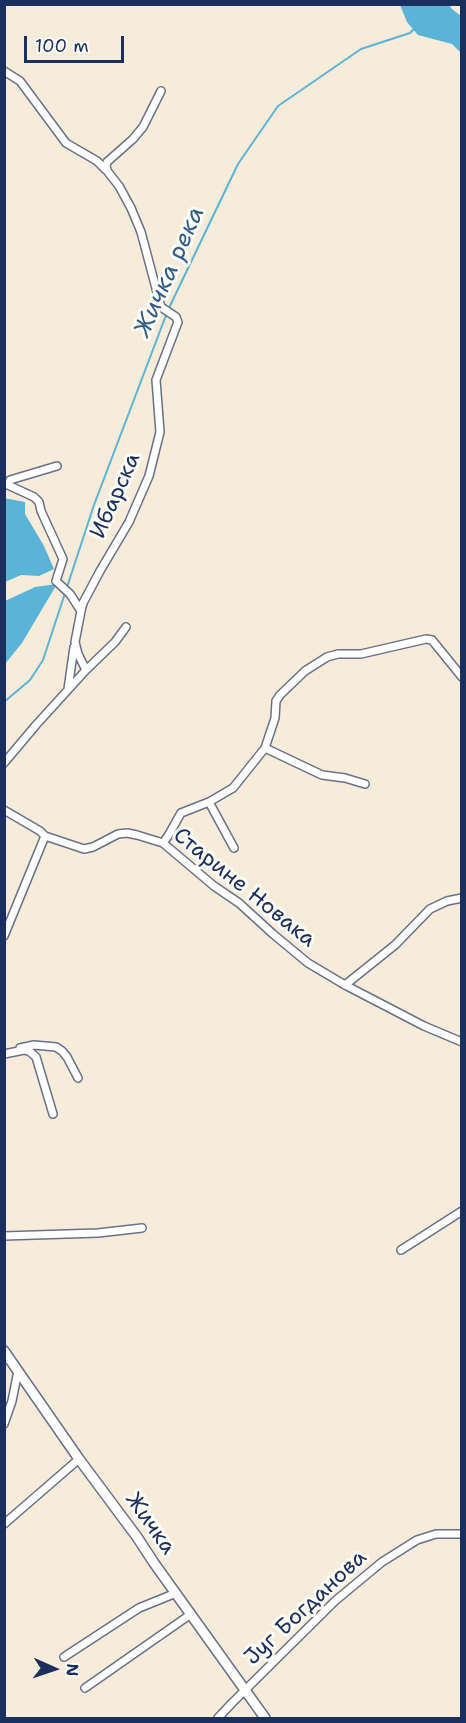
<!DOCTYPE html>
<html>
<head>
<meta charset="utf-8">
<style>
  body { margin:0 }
  #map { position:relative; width:466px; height:1723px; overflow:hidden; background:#f7ecd9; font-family:"Shantell Sans",sans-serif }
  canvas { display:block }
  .frame { position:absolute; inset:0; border:6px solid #1b2f5e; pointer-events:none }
  .north { position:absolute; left:24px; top:1639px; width:60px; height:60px; -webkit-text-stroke:4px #fdfcf7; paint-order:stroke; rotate:93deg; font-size:16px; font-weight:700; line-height:24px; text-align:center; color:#1b2f5e }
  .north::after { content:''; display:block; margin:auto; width:21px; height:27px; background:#1b2f5e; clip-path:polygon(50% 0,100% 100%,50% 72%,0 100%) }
  .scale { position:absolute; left:24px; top:36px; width:100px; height:27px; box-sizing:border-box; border:3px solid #1b2f5e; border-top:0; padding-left:8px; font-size:18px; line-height:21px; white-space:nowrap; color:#1b2f5e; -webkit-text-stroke:4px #fdfcf7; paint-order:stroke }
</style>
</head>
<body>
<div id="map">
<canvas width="466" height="1723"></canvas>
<div class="frame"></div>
<div class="north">N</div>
<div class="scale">100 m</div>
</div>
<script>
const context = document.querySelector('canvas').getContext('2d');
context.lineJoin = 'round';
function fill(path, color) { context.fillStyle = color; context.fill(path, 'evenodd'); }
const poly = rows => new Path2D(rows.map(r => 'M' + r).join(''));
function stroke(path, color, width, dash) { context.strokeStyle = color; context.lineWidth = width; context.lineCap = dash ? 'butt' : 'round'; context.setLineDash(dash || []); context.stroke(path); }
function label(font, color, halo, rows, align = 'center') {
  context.font = font + ' "Shantell Sans",sans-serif'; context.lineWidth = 6; context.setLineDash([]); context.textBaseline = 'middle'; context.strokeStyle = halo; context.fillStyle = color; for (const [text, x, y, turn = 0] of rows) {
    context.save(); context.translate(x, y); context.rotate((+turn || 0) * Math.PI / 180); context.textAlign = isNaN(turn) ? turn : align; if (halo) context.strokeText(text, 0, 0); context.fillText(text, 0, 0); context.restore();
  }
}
fill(poly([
  [400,5,449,5,452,9,461,16,461,53,452,44,418,35,407,22],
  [4,498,25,502,25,514,44,546,54,569,39,576,21,575,5,582],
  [57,584,22,643,5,664,5,601,35,587]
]), '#59b4d7');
stroke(poly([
  [4,702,30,680,43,660,94,505,168,310,238,164,278,106,361,49,410,33,414,29]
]), '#59b4d7', 2);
const street = poly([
  [4,71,20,81,66,143,97,161,106,170],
  [57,466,10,480,8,485,34,497,39,502,41,511,63,559,56,581,70,594,81,611],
  [86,670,78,654,75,642,81,611,83,603,100,571,129,522,149,476,160,432,156,380,178,322,176,317,161,307,141,232,131,208,119,186,108,172,106,167,107,162,133,139,143,127,161,91],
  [68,689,74,647],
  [265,748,322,775,345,778,365,784],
  [4,763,36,725,86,670,115,642,126,627],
  [209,802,234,848],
  [4,810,40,831,45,836,84,849,93,847,118,834,127,833,137,835,163,843,214,886,239,903,273,934,308,963,345,985,424,1026,462,1042],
  [163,843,168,836,181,813,209,802,233,788,265,748,275,718,276,701,280,695,305,671,327,657,338,654,361,654,426,639,432,640,462,677],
  [4,936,45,836],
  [345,985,395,945,430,909,447,901,462,898],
  [20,1048,34,1045,56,1047,62,1051,67,1057,78,1078],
  [4,1054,24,1050,29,1051,36,1057,53,1114],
  [4,1236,98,1233,142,1228],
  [401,1250,462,1211],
  [4,1424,12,1401,18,1371],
  [4,1524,79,1459],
  [64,1657,139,1608,176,1593],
  [85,1688,191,1614],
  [218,1718,232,1703,335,1601,382,1562,417,1540,436,1534,462,1534]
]);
const secondary = poly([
  [4,1351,79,1459,137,1537,154,1563,265,1718]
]);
stroke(street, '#687189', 10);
stroke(secondary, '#687189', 12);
stroke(street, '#fff', 7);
stroke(secondary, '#fff', 9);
label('22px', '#1b2f5e', '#fdfcf7', [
  ["Ибарска",116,496,-66],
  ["Старине Новака",244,888,39],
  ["Жичка",150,1524,55],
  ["Југ Богданова",306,1608,-43]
]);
label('italic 24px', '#315e88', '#fdfcf7', [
  ["Жичка река",170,272,-66]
]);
</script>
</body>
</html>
